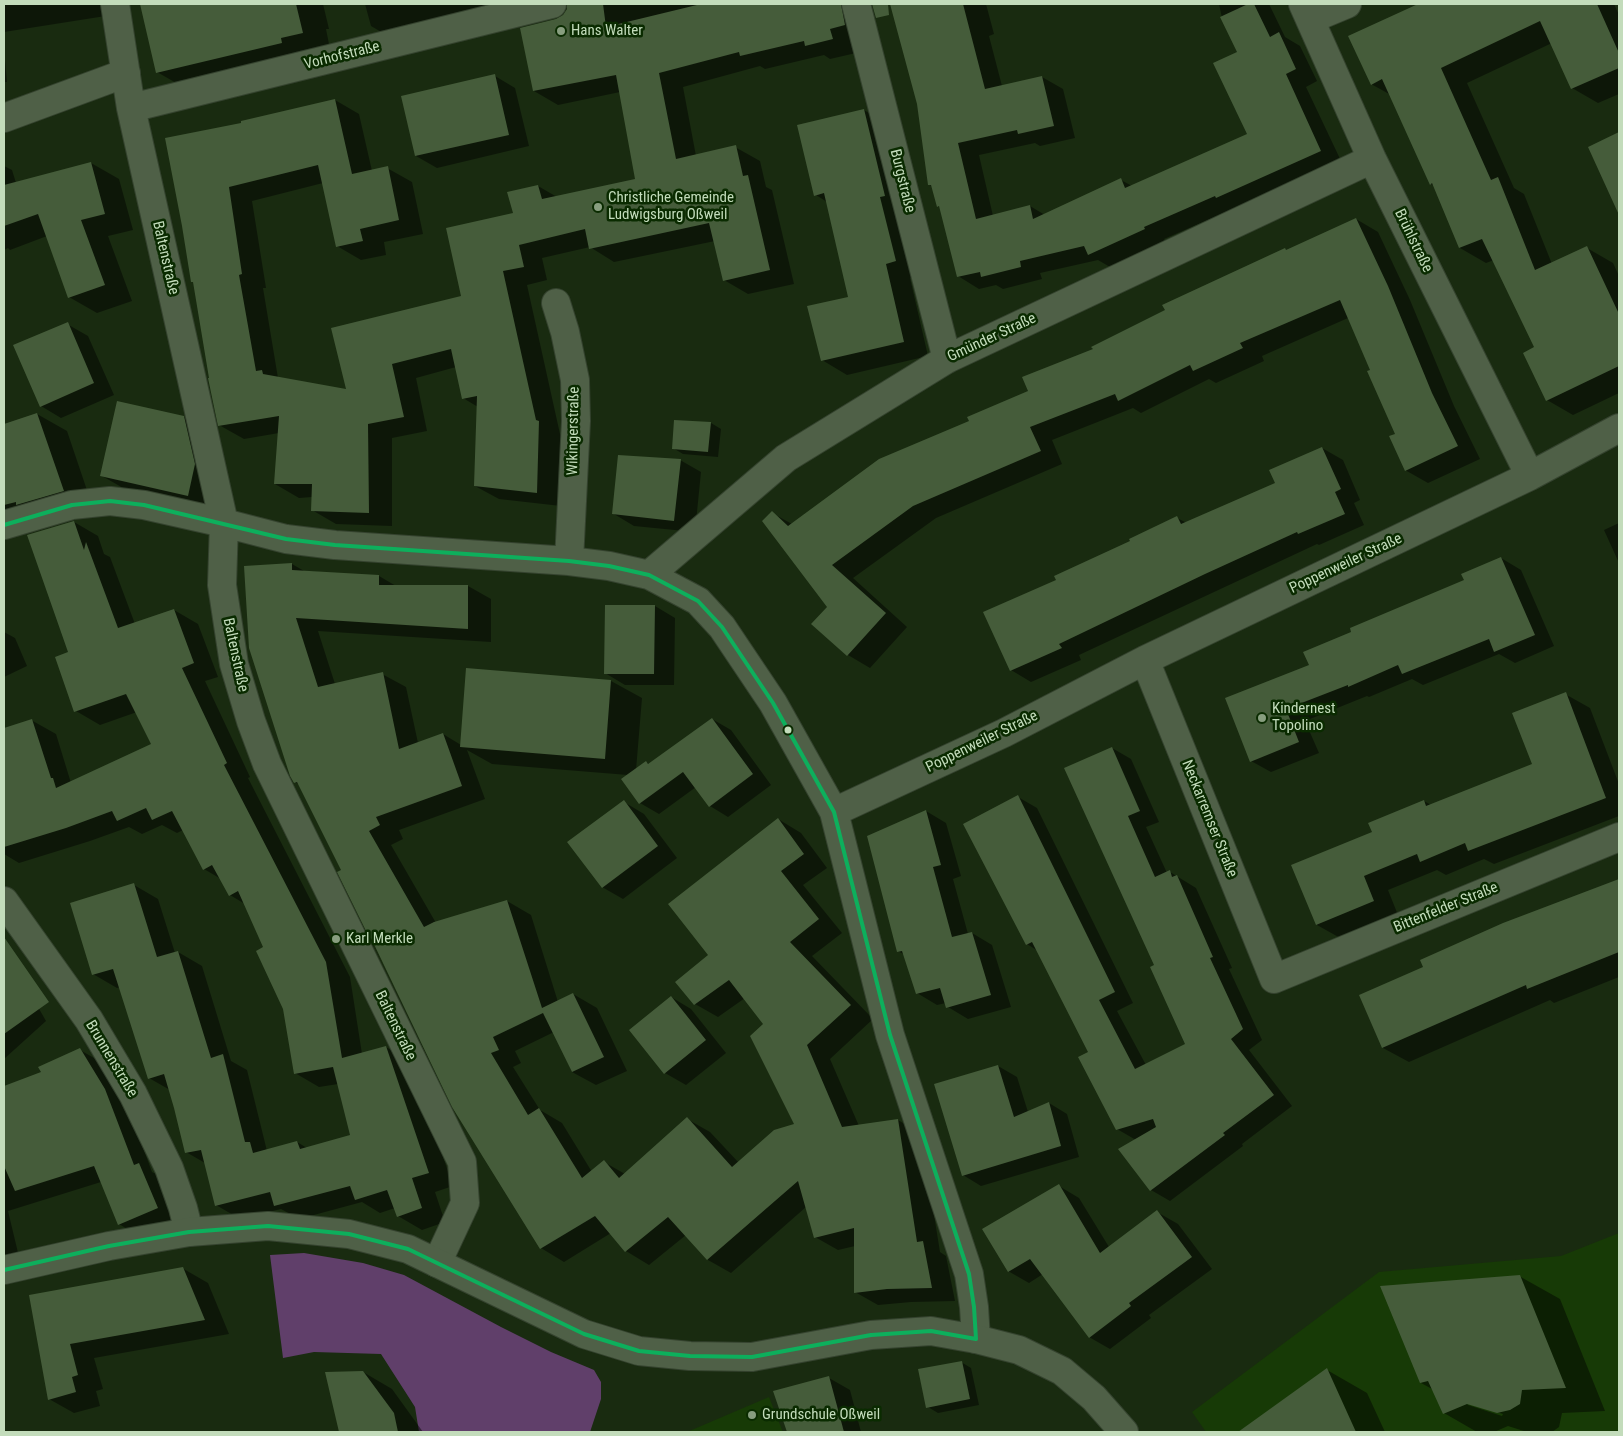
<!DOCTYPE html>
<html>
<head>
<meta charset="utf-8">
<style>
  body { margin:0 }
  #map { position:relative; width:1623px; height:1436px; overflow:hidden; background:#192b10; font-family:"Roboto Condensed",sans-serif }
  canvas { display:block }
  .frame { position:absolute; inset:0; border:5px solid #c3dcbb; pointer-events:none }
</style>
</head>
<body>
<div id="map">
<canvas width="1623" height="1436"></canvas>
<div class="frame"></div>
</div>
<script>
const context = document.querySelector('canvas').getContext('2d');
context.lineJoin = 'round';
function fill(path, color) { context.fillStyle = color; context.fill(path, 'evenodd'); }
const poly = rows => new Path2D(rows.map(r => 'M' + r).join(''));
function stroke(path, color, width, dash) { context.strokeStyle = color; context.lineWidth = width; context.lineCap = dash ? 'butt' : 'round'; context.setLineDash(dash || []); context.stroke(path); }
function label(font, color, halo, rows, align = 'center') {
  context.font = font + ' "Roboto Condensed",sans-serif'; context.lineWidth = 5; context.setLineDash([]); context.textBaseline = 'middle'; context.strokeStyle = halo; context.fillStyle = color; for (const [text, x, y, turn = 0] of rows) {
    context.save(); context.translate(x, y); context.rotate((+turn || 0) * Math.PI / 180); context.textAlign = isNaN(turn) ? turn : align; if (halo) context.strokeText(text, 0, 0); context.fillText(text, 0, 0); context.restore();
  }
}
fill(poly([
  [1619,1233,1619,1432,1206,1432,1192,1412,1379,1272,1561,1256],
  [769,1397,783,1432,687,1432]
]), '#173a06');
fill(poly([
  [304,1253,363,1263,404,1275,501,1327,551,1352,594,1370,601,1382,601,1399,590,1432,419,1432,415,1407,381,1354,314,1352,283,1358,270,1255]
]), '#603f6a');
fill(poly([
  [4,4,110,4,112,15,4,32],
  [141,4,323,4,329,29,326,29,330,49,185,88,157,72],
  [365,4,566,4,507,18,395,40,371,26],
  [568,4,857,4,856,53,830,59,824,55,765,69,760,66,683,87,696,156,735,147,760,161,766,187,772,190,794,284,748,294,724,280,715,241,614,262,590,247,542,258,547,280,527,285,560,434,563,436,561,506,499,499,475,486,478,407,463,398,456,367,416,378,427,431,392,438,392,526,336,524,312,510,312,497,299,498,275,484,279,433,244,439,219,425,194,282,243,124,335,100,359,114,372,171,387,168,412,182,423,234,384,242,386,255,361,260,337,246,323,183,252,201,266,288,263,288,278,378,348,391,463,297,514,214,538,186,557,197,637,180,620,92,558,105,534,91,556,20,563,16,568,9],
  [892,4,986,4,994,34,989,36,1002,86,1042,77,1063,89,1075,138,1040,146,1035,143,979,155,993,216,1030,206,1045,215,1121,180,1132,186,1248,135,1239,52,1222,18,1219,4,1269,4,1285,37,1300,46,1317,81,1306,87,1342,163,1238,210,1235,208,1164,239,1165,241,1110,267,1098,260,1040,273,1042,279,1003,289,996,285,979,289,958,276,941,208,938,206,933,187,930,185,918,104],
  [1421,4,1614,4,1619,15,1619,94,1598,103,1572,88,1552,43,1467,83,1514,188,1524,194,1552,264,1587,248,1613,263,1619,276,1619,393,1573,415,1547,400,1536,348,1494,260,1486,263,1460,248,1435,186,1431,184,1391,95,1371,84,1349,37],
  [4,50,7,82,4,82],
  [495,76,515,88,529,146,437,168,416,156],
  [864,110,889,125,920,275,910,278,928,356,847,375,822,360,850,298,827,202,816,195],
  [1619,134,1619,196,1609,190,1589,147],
  [91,163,119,179,133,230,108,236,132,301,97,313,69,297,47,236,10,250,8,248,4,250,4,166,12,170,16,183],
  [1356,219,1378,232,1410,300,1454,406,1480,459,1428,483,1405,470,1396,434,1372,370,1348,318,1262,356,1264,361,1216,383,1209,379,1141,413,1133,408,1052,440,1062,464,936,518,853,578,907,627,870,668,848,655,813,624,829,607,772,513,792,524,971,422,1029,391,1094,350,1287,251],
  [67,324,88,336,114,395,61,418,41,406],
  [37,414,67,431,93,508,4,530,4,426],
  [184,417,215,435,219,512,132,493,102,476],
  [711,423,721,429,718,457,683,454,673,448],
  [1322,448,1343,460,1360,500,1354,503,1364,525,1319,545,1317,544,1079,655,1081,660,1031,682,1011,670,1057,580,1177,518,1187,523,1277,483],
  [680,460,701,472,695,532,634,526,614,514],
  [74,522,98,536,104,554,110,557,135,624,174,610,198,624,218,677,205,681,250,777,248,778,350,977,362,1054,386,1047,410,1061,453,1186,435,1192,445,1222,422,1230,398,1216,395,1208,380,1213,362,1202,299,1219,281,1209,240,1219,216,1205,205,1163,186,1152,170,1090,149,1078,120,987,117,988,93,974,134,885,158,899,175,953,178,952,202,966,231,1061,247,1070,267,1151,297,1142,307,1148,352,1136,338,1084,319,1087,295,1073,284,1009,265,948,245,904,230,895,221,879,204,869,183,830,177,833,162,825,142,834,129,827,90,841,19,863,4,854,4,744,12,741,31,720,56,734,71,783,153,745,137,712,100,725,76,711,70,653],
  [1619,523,1619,563,1604,530],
  [1501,558,1521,570,1554,646,1515,663,1499,654,1423,685,1412,679,1369,697,1367,696,1305,721,1319,753,1271,772,1251,761,1310,665,1465,581],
  [292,564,304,571,379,576,396,586,468,586,491,599,491,642,318,631,335,684,382,674,406,687,418,743,443,734,461,745,611,681,642,698,636,770,646,762,649,764,712,719,731,730,771,785,728,817,710,806,696,787,659,814,640,803,623,779,628,775,492,764,467,750,485,799,399,830,403,839,391,845,436,923,507,901,531,915,558,1002,573,994,597,1008,627,1071,596,1085,572,1072,554,1032,515,1051,521,1063,513,1067,540,1110,562,1123,592,1172,604,1162,625,1174,687,1119,710,1132,739,1163,796,1125,765,1024,745,998,718,1017,695,1004,710,956,778,819,801,833,827,868,803,885,842,933,812,956,873,1019,830,1059,859,1126,898,1120,921,1134,940,1252,946,1256,955,1301,911,1302,878,1305,855,1292,855,1246,838,1250,815,1237,806,1207,731,1273,708,1260,686,1235,649,1265,626,1251,611,1233,564,1262,541,1248,300,785,295,782],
  [655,606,675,618,674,685,625,685,605,673],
  [4,632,15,638,27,666,4,677],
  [1565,694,1590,708,1619,784,1619,816,1494,864,1484,859,1446,875,1437,870,1388,890,1398,915,1342,939,1317,925,1293,866,1373,833,1424,801,1431,805,1533,765],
  [1112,748,1131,759,1159,822,1146,827,1167,873,1170,872,1196,888,1232,968,1229,969,1262,1040,1249,1050,1292,1106,1242,1144,1243,1146,1170,1201,1151,1190,1136,1140,1117,1129,1090,1052,1038,951,1027,944,1018,797,1037,808,1133,1003,1117,1011,1146,1065,1187,1045,1155,966],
  [624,802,644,814,677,858,623,899,602,887],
  [926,811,946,823,961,876,953,879,968,934,972,933,992,945,1011,1007,968,1019,948,1007,946,1003,937,1005,917,993,905,955,898,951],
  [1619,881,1619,977,1554,1003,1550,1000,1409,1062,1383,1048,1361,996,1424,968,1504,924],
  [4,969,22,979,46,1021,4,1059],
  [671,997,691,1009,726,1053,686,1085,665,1073],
  [80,1050,101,1062,126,1102,152,1172,160,1176,178,1220,139,1236,119,1224,101,1182,8,1211,20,1261,4,1265,4,1088,43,1072],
  [998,1066,1017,1077,1028,1112,1049,1103,1067,1114,1079,1157,981,1186,963,1175],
  [1059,1186,1079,1198,1109,1247,1157,1212,1178,1224,1212,1269,1149,1315,1151,1318,1110,1349,1089,1337,1043,1274,1029,1283,1008,1271],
  [182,1268,208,1283,229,1334,94,1358,103,1389,96,1391,100,1406,74,1413,49,1399,30,1296],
  [1519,1276,1560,1299,1605,1411,1562,1413,1559,1427,1552,1432,1527,1432,1508,1426,1494,1432,1477,1432,1444,1413,1434,1390,1421,1383],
  [1464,1401,1503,1414,1502,1416,1468,1405],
  [961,1362,971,1368,979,1405,938,1413,928,1407],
  [1327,1370,1367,1393,1385,1432,1241,1432],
  [363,1372,392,1389,423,1432,340,1432,327,1374],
  [829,1378,850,1390,861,1432,788,1432,774,1392]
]), '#0007');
fill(poly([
  [140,4,296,4,303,33,281,38,282,43,156,73],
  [567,4,603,4,606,27,701,4,841,4,845,25,830,29,833,39,805,46,804,41,740,56,739,52,659,73,676,159,736,145,743,176,748,175,770,270,723,281,709,223,589,249,585,229,519,245,524,267,503,271,536,420,539,421,537,493,474,486,477,396,462,399,451,349,392,364,404,417,368,424,369,513,311,511,312,484,274,484,279,416,218,426,208,378,209,378,193,282,191,282,182,226,165,138,241,123,241,121,335,99,352,174,388,166,399,220,360,229,363,241,336,247,318,165,229,187,242,274,239,275,256,371,262,370,263,374,346,389,331,328,461,296,446,228,513,213,507,192,538,185,542,199,635,179,616,75,533,91,520,28,556,19,563,15,567,9],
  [872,4,888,4,889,15,876,18],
  [890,4,963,4,985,89,1042,76,1054,126,1018,134,1017,130,958,143,976,219,1030,205,1033,219,1121,178,1125,188,1247,134,1213,63,1237,52,1220,17,1248,4,1254,4,1270,37,1279,32,1296,69,1286,74,1321,151,1216,198,1215,196,1144,227,1145,229,1088,255,1084,246,1020,261,1021,267,981,277,980,272,957,277,939,206,937,207,931,185,928,185,917,104],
  [1418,4,1597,4,1619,53,1619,68,1571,89,1540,21,1441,68,1491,180,1498,177,1535,270,1587,246,1619,314,1619,366,1546,401,1523,353,1534,347,1482,239,1459,248,1432,183,1430,185,1382,79,1371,85,1348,36],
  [495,74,509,135,415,156,401,96],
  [864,109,885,196,880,197,896,261,886,264,904,342,821,361,807,306,848,297,824,193,814,196,797,125],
  [1619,132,1619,215,1588,147],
  [91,162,105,214,81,220,105,285,68,298,38,214,4,226,4,185],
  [1356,218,1388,286,1432,393,1458,446,1405,471,1389,436,1395,434,1367,371,1370,370,1340,300,1240,343,1243,348,1193,371,1190,365,1118,401,1115,394,1030,427,1041,451,913,506,832,565,886,613,847,656,811,624,827,607,762,521,772,511,788,526,879,459,969,421,967,417,1028,391,1022,377,1093,349,1091,347,1165,310,1162,305,1285,248,1286,250],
  [68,322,94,383,40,407,13,345],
  [117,401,184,416,195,464,188,496,100,476],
  [37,413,64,491,16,505,16,502,4,505,4,424],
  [674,420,711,422,708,452,672,449],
  [1322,447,1341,489,1335,492,1345,514,1298,534,1297,532,1205,574,1059,644,1062,648,1010,671,983,612,1056,580,1054,576,1130,541,1129,539,1177,516,1181,524,1275,483,1269,470],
  [618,455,681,459,674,521,612,514],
  [74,521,84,550,86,542,118,628,174,609,194,663,182,668,227,763,224,765,326,962,342,1058,386,1046,429,1173,412,1178,422,1208,397,1217,387,1190,355,1200,350,1186,274,1206,270,1192,215,1206,201,1150,185,1153,174,1108,164,1074,148,1079,113,969,92,975,70,903,134,883,157,957,178,951,211,1058,223,1054,245,1142,250,1142,253,1153,297,1141,300,1149,350,1135,333,1067,294,1074,283,1009,256,951,263,947,238,891,229,896,212,865,203,870,172,811,152,820,146,808,117,821,112,811,66,828,4,847,4,728,32,719,51,778,53,778,56,788,151,744,126,694,74,712,55,657,68,652,27,535],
  [1501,557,1535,635,1494,652,1489,639,1402,674,1398,665,1348,687,1348,685,1286,709,1299,742,1250,762,1225,698,1309,665,1303,652,1351,632,1350,628,1464,580,1461,574],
  [292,563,292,570,379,575,379,585,468,585,468,629,296,618,318,687,383,672,399,749,443,733,462,786,376,817,380,825,369,831,424,927,434,922,507,900,542,1008,573,993,604,1057,572,1072,543,1013,493,1037,499,1050,491,1053,528,1115,539,1108,582,1178,604,1160,619,1178,687,1117,732,1167,774,1130,794,1124,750,1036,763,1024,729,980,694,1005,675,982,708,955,668,904,778,818,804,854,781,871,819,919,790,942,851,1005,807,1045,842,1127,898,1119,917,1242,923,1241,932,1288,887,1289,854,1293,854,1228,814,1238,798,1181,707,1260,668,1217,625,1252,595,1216,540,1249,452,1107,371,938,370,939,337,872,341,870,297,782,294,783,290,776,249,648,244,566],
  [605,605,655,605,654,674,604,674],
  [466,668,611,680,605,759,460,747],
  [1566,692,1606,798,1468,851,1465,843,1420,862,1417,854,1364,876,1374,901,1316,925,1291,865,1372,832,1368,823,1424,800,1426,806,1532,764,1512,713],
  [712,718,753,774,709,807,683,772,639,804,621,779,646,761,648,764],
  [1112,747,1140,811,1128,816,1155,877,1170,870,1172,877,1177,875,1213,957,1210,958,1243,1029,1231,1039,1274,1095,1223,1133,1225,1135,1150,1191,1118,1149,1156,1127,1153,1119,1116,1130,1078,1057,1088,1052,1032,942,1026,945,963,824,1018,795,1115,992,1099,1000,1135,1069,1185,1044,1150,967,1154,965,1064,768],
  [624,800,658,846,602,888,567,842],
  [926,810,941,865,933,867,952,937,972,932,991,995,946,1008,940,988,916,994,902,951,897,952,867,836],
  [1619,879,1619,952,1527,989,1526,985,1382,1048,1359,995,1423,967,1420,960,1503,923],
  [4,937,49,1002,4,1034],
  [671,996,706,1040,664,1074,629,1030],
  [80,1048,105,1089,134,1165,139,1163,158,1208,118,1225,94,1166,15,1191,4,1166,4,1086,41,1072,38,1067],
  [998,1065,1014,1117,1049,1102,1061,1146,962,1176,934,1084],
  [1059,1184,1100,1253,1157,1210,1192,1257,1129,1303,1131,1306,1089,1338,1030,1259,1008,1272,982,1229],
  [183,1267,205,1320,70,1344,78,1375,72,1377,76,1392,48,1400,29,1295],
  [1520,1275,1566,1388,1522,1390,1520,1404,1510,1410,1497,1413,1467,1404,1443,1414,1428,1381,1420,1383,1380,1286],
  [962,1361,970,1399,926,1408,918,1369],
  [1327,1368,1356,1432,1238,1432],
  [363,1371,394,1413,398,1432,339,1432,325,1372],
  [829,1376,844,1432,787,1432,773,1391]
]), '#455c3a');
const minor = poly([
  [115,4,131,108,224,523,222,585,234,664,251,721,267,764,462,1162,465,1203,437,1263],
  [856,4,947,359],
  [1303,4,1372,159,1530,476],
  [1311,19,1347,4],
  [131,108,552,4],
  [4,118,126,73],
  [556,303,565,332,575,380,576,421,569,561],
  [4,525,72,505,110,501,144,505,224,523,286,539,335,545,569,561,609,566,649,575,698,601,722,627,773,703,834,812,890,1035,969,1274,974,1307,976,1339],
  [649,575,786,458,947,359,1372,159],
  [1145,660,1274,979,1619,837],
  [834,812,1004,733,1145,660,1530,476,1619,428],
  [4,901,89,1020,133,1094,169,1168,183,1208,189,1232]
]);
const secondary = poly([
  [4,1270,109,1246,189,1232,268,1226,349,1234,408,1249,584,1334,639,1351,690,1356,752,1357,871,1335,931,1331,976,1339,1019,1350,1062,1371,1094,1398,1124,1432]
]);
stroke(minor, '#35432f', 30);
stroke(secondary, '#35432f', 30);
stroke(minor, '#4f6047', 28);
stroke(secondary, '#4f6047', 28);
stroke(poly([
  [4,525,72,505,110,501,144,505,286,539,335,545,569,561,609,566,649,575,698,601,722,627,773,703,834,812,890,1035,969,1274,974,1307,976,1339,931,1331,871,1335,752,1357,690,1356,639,1351,584,1334,408,1249,349,1234,268,1226,189,1232,109,1246,4,1270]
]), '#0daf5c', 4);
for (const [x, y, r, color] of [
  [561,31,5,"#889e7f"],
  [598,207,5,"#889e7f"],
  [1262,718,5,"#889e7f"],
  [788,730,4.5,"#c3dcbb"],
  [336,939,5,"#889e7f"],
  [752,1415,5,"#889e7f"]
]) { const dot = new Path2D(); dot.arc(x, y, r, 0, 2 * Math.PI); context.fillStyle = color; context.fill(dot); stroke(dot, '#0a2b00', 2); }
label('15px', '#c3dcbb', '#0a2b00', [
  ["Hans Walter",571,31],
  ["Christliche Gemeinde",608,198],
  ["Ludwigsburg Oßweil",608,215],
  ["Kindernest",1272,709],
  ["Topolino",1272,726],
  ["Karl Merkle",346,939],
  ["Grundschule Oßweil",762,1415]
], 'left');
label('15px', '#c3dcbb', '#0a2b00', [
  ["Vorhofstraße",342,56,-14],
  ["Burgstraße",902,181,76],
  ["Brühlstraße",1413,241,64],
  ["Baltenstraße",165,258,77],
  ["Gmünder Straße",992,338,-25],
  ["Wikingerstraße",574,431,-89],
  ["Poppenweiler Straße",1346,564,-25],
  ["Baltenstraße",235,655,78],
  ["Poppenweiler Straße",982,742,-26],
  ["Neckarremser Straße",1209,819,68],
  ["Bittenfelder Straße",1446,908,-22],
  ["Baltenstraße",395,1026,64],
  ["Brunnenstraße",111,1059,59]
]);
</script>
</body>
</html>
